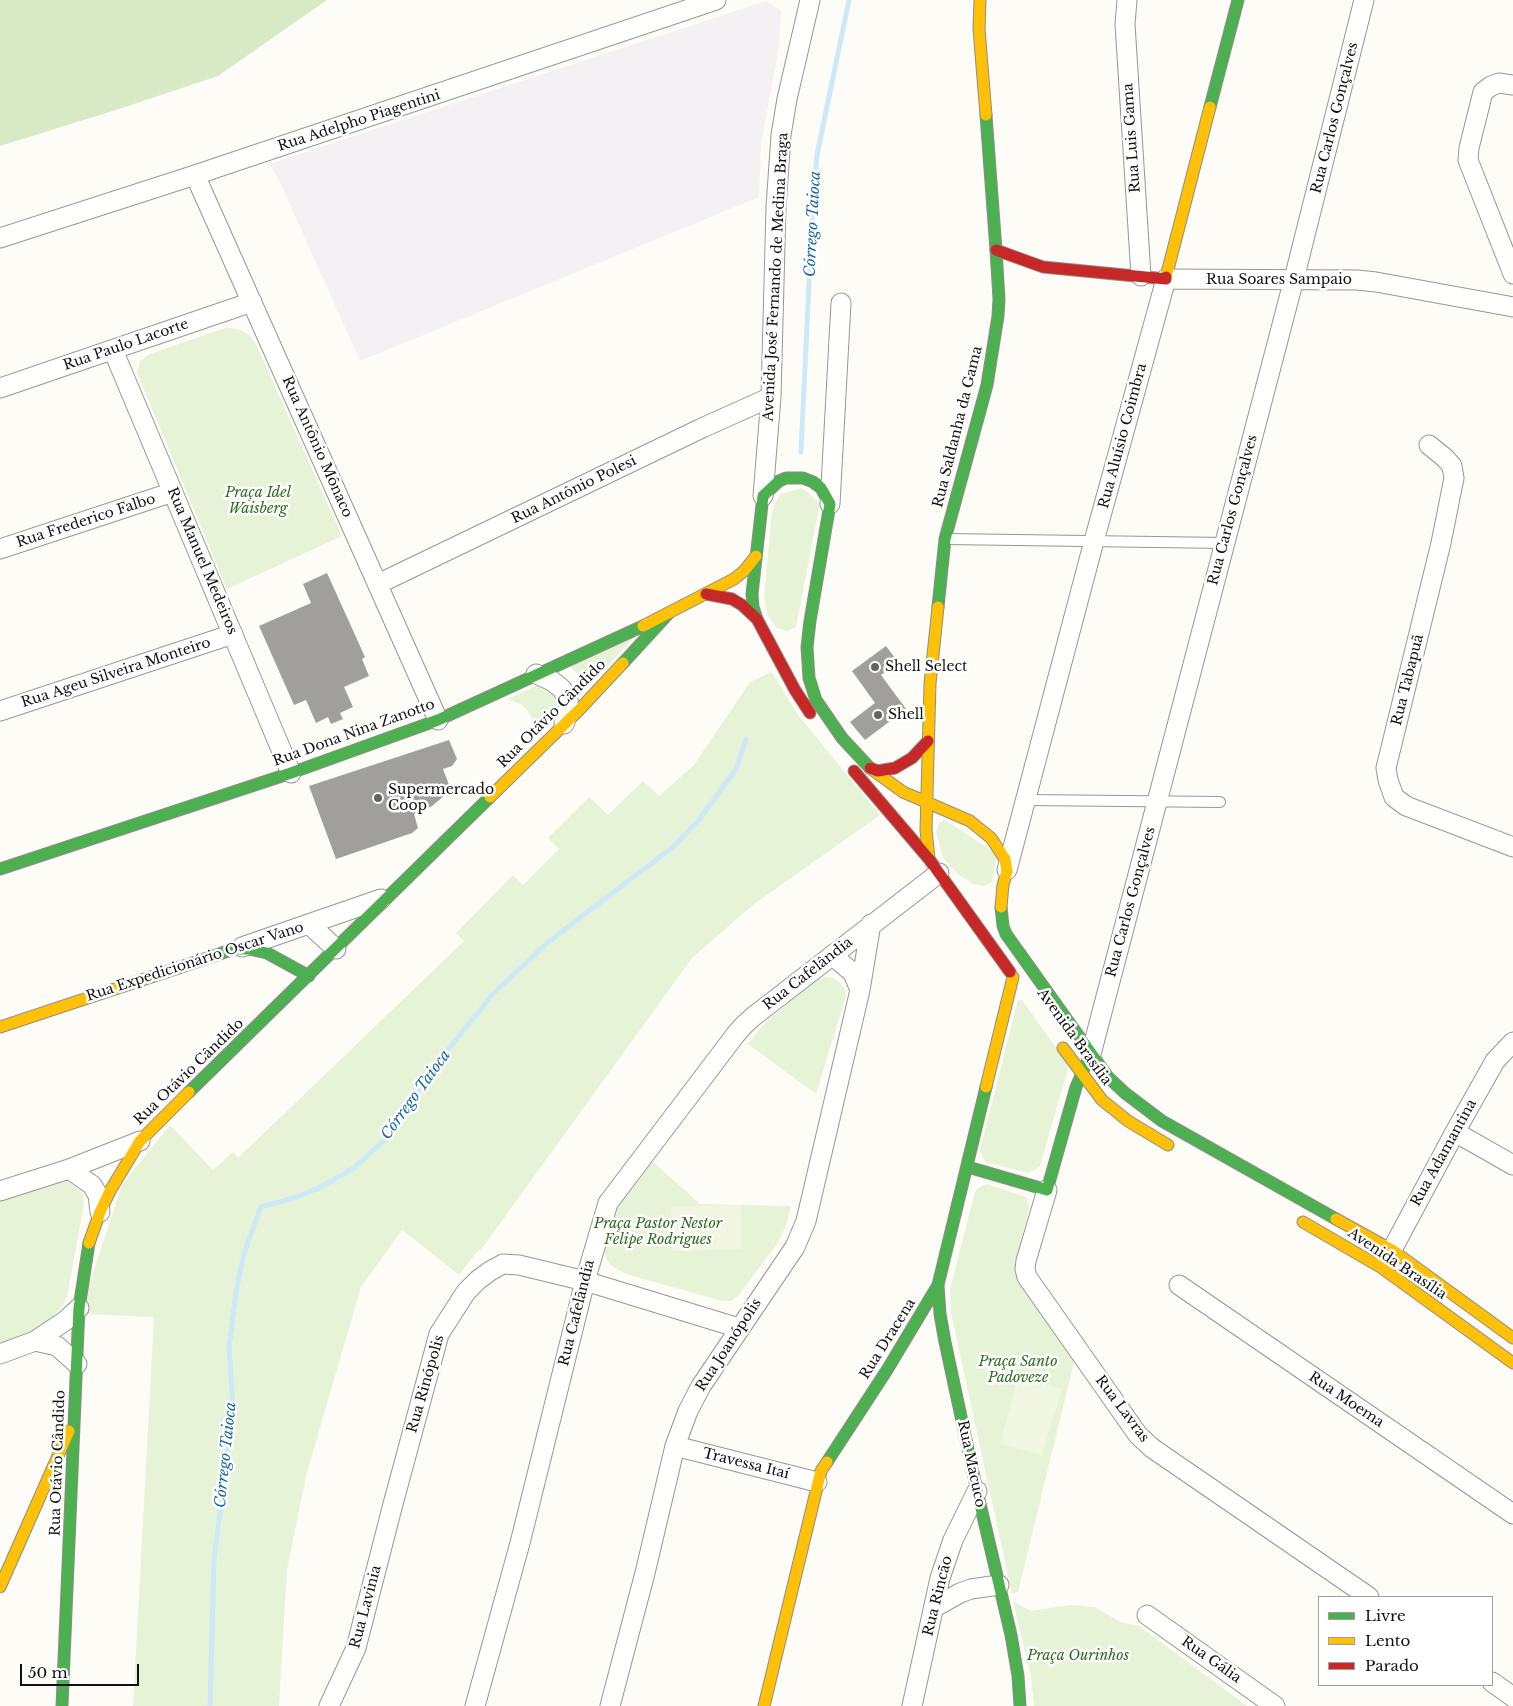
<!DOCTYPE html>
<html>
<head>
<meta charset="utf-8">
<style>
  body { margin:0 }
  #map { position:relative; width:1513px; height:1706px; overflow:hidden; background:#fdfcf7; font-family:"Libre Baskerville",serif }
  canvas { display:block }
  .legend { position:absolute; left:1318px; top:1596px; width:175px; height:90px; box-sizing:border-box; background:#fff; border:1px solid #a0a0a0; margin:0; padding:6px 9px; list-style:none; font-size:15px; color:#111 }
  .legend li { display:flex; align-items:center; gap:10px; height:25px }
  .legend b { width:25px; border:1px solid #a0a0a0 }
  .scale { position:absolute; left:20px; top:1664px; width:119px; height:22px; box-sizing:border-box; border:2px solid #111; border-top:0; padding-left:6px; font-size:15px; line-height:18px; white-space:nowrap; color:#111; -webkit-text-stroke:4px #fff; paint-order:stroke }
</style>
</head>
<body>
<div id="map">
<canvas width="1513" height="1706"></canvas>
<ul class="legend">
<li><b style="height:6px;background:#4caf50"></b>Livre</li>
<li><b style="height:6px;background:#ffc107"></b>Lento</li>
<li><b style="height:6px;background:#c62828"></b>Parado</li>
</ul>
<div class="scale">50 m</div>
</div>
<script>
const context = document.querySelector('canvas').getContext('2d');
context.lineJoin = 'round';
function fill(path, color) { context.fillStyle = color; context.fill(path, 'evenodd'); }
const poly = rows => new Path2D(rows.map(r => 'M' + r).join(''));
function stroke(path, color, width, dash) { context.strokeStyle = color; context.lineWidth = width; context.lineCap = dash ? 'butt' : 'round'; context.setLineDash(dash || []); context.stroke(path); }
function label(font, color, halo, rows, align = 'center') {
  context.font = font + ' "Libre Baskerville",serif'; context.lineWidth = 5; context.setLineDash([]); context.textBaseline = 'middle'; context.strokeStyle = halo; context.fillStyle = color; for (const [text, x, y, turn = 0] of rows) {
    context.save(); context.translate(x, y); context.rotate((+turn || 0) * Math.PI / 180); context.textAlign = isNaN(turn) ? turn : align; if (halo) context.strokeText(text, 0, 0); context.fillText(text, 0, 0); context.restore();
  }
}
fill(poly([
  [766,1,781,10,778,52,761,144,759,197,360,361,280,182,269,164]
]), '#f5f0f3');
fill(poly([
  [225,328,233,328,242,331,249,335,256,344,342,536,227,589,137,373,140,361,150,354],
  [802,488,820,503,796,627,787,631,777,628,768,616,764,599,772,510,780,494],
  [639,632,589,686,569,665],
  [772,672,798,715,880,815,754,904,692,958,483,1247,475,1254,459,1275,402,1230,361,1287,306,1476,287,1570,279,1706,133,1706,154,1317,86,1314,87,1291,122,1185,170,1125,213,1170,233,1152,238,1158,464,941,456,933,513,875,523,885,559,849,548,838,589,797,608,815,643,781,659,796,694,765,750,682],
  [539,684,553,691,558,700,558,706,555,715,529,740,533,728,532,718,528,711,522,705,508,699],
  [945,820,997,854,992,882,985,886,973,884,958,874,943,858,936,832,940,822],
  [824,977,832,978,839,982,844,988,846,996,816,1094,748,1044,763,1025,814,981],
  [1018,1000,1022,1000,1065,1060,1068,1069,1040,1166,1035,1170,1028,1173,985,1162,980,1150],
  [652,1161,700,1204,791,1206,786,1226,777,1244,738,1296,731,1301,722,1301,626,1274,612,1266,607,1260,604,1249,613,1213,620,1200],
  [57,1181,64,1181,72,1184,79,1190,82,1194,84,1204,67,1297,63,1305,47,1324,33,1333,0,1344,0,1200],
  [987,1184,1026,1197,1029,1207,1016,1266,1017,1276,1075,1358,1018,1592,1012,1594,951,1313,950,1290,975,1191,981,1186],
  [1013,1601,1031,1611,1070,1605,1095,1607,1120,1622,1139,1626,1247,1706,1034,1706,1031,1676]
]), '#e7f3d7');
fill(poly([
  [0,0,327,0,218,76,119,109,0,146]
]), '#d8eac5');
fill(poly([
  [741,1205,742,1249,672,1251,671,1207],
  [1018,1376,1062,1389,1042,1455,1000,1444]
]), '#f0f6e1');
stroke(poly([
  [801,452,813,199,817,155,849,0],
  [210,1706,214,1560,233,1406,229,1348,236,1292,244,1253,261,1207,297,1197,321,1187,354,1168,391,1134,434,1067,492,995,547,943,673,847,699,820,736,769,746,739]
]), '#cde8f7', 5);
fill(poly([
  [327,573,365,657,362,659,369,676,344,687,353,707,340,713,343,719,331,724,328,717,316,723,306,700,294,705,259,626,311,603,303,584],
  [886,646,898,662,881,675,906,709,865,740,850,722,875,703,852,671],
  [449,740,457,759,452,766,443,769,451,790,432,806,414,814,418,828,412,833,336,859,309,786]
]), '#a19f9c');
const lane = poly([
  [946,539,1225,543],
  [1027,800,1220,802]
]);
const street = poly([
  [1127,0,1125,24,1141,276],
  [1513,85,1499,83,1491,86,1483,92,1469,148,1468,160,1513,274],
  [195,175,438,720],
  [0,238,195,175,716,0],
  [113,350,291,773],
  [0,388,252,302],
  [1429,445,1445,458,1452,466,1454,478,1441,543,1386,768,1388,780,1394,797,1406,806,1513,847],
  [763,496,771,397,776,207,781,135,787,99,810,0],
  [830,504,841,303],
  [0,549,173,492],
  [378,584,702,428,771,397],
  [536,674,552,681,562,689,568,700,569,712,564,724],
  [0,711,233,634],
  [1007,870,1094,541,1166,279,1357,280,1376,282,1513,307],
  [309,924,336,949],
  [242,947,381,899],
  [831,956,839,961,853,973,860,990],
  [1091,1054,1294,279,1364,0],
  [1455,1132,1513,1165],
  [69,1169,92,1185,98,1195,100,1212],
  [1047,1190,1026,1261,1025,1269,1027,1277,1138,1435,1152,1448,1369,1597],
  [0,1191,69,1169,140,1141],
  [1386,1261,1455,1132,1495,1061,1513,1042],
  [1179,1285,1513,1514],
  [35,1341,57,1346,77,1364],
  [0,1354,35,1341,65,1321,79,1308],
  [675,1446,817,1482],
  [935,1607,960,1593,971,1589,999,1585],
  [1147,1615,1275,1706],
  [1492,1682,1513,1697],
  [329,1706,356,1648,393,1504,439,1334,466,1292,478,1280,490,1271,503,1264,519,1265,585,1281,739,1328],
  [475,1706,520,1543,585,1281,608,1203,736,1034,744,1025,754,1016,939,873],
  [610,1706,645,1573,675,1446,688,1411,701,1386,795,1247,806,1221,860,990,871,924],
  [912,1706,940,1578,953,1540,977,1491]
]);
const fast = poly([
  [1210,107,1238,0],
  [938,607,945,539,987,385,998,316,999,299,996,250,986,115],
  [757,619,753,607,752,594,763,496,779,481,786,478,803,478,813,482,821,488,830,504,810,621,807,647,809,678,816,700,842,738,870,768],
  [623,663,668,614],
  [0,869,291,773,438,720,643,626],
  [1001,907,1003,926,1006,934,1108,1077,1125,1093,1162,1121,1336,1219],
  [178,968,234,949,249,949,267,953,309,976],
  [189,1092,490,797],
  [968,1167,1047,1190,1076,1087,1087,1062],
  [938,1285,940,1314,945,1342,977,1491,1011,1635,1018,1676,1020,1706],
  [827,1462,887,1370,938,1285,986,1087],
  [62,1706,79,1308,89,1243]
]);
const slow = poly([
  [980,0,979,29,986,115],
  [1166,277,1210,107],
  [643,626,734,579,744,571,756,556],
  [870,768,903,792,970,821,991,838,1005,859,1007,871,1003,885,1001,907],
  [490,797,579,710,623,663],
  [929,859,926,830,930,684,938,607],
  [0,1027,178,968],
  [1063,1048,1102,1100,1128,1121,1168,1145],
  [986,1087,1013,977],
  [1336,1219,1392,1250,1513,1338],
  [1303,1222,1382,1268,1513,1363],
  [89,1243,100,1212,110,1191,140,1141,189,1092],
  [0,1587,69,1431],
  [764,1706,821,1471,827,1462]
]);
const jam = poly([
  [996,250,1043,267,1166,279,1166,277],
  [706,594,732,599,742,605,757,619,795,690,810,713],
  [870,768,878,771,895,768,912,758,928,741],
  [854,771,929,859,1010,972]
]);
stroke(lane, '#979795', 12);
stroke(street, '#979795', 21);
stroke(fast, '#8e8d8b', 13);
stroke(slow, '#8e8d8b', 13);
stroke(jam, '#8e8d8b', 13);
stroke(lane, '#fffffe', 10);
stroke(street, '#fffffe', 19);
stroke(fast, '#4caf50', 11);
stroke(slow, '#ffc107', 11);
stroke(jam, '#c62828', 11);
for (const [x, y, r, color] of [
  [875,667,5,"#646362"],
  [878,715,5,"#646362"],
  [378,798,5,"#646362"]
]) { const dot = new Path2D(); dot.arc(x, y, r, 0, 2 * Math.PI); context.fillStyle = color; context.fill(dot); stroke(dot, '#fff', 2); }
label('14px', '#111', '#fff', [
  ["Rua Carlos Gonçalves",1335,118,-76],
  ["Rua Adelpho Piagentini",359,121,-18],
  ["Rua Luis Gama",1132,138,-94],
  ["Avenida José Fernando de Medina Braga",776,277,-87],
  ["Rua Soares Sampaio",1279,280],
  ["Rua Paulo Lacorte",126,345,-19],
  ["Rua Saldanha da Gama",958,427,-76],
  ["Rua Aluísio Coimbra",1123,436,-75],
  ["Rua Antônio Mônaco",317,447,66],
  ["Rua Antônio Polesi",574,490,-26],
  ["Rua Carlos Gonçalves",1233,510,-75],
  ["Rua Frederico Falbo",86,521,-18],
  ["Rua Manuel Medeiros",202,561,67],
  ["Rua Ageu Silveira Monteiro",116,673,-18],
  ["Rua Tabapuã",1408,680,-76],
  ["Rua Otávio Cândido",552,714,-45],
  ["Rua Dona Nina Zanotto",354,733,-20],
  ["Rua Carlos Gonçalves",1131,902,-75],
  ["Rua Expedicionário Oscar Vano",195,962,-18],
  ["Rua Cafelândia",808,974,-38],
  ["Avenida Brasília",1074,1037,54],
  ["Rua Otávio Cândido",189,1072,-44],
  ["Rua Adamantina",1444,1153,-61],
  ["Avenida Brasília",1397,1264,34],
  ["Rua Cafelândia",577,1313,-76],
  ["Rua Dracena",888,1339,-58],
  ["Rua Joanópolis",729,1345,-57],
  ["Rua Rinópolis",426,1384,-74],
  ["Rua Moema",1346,1400,34],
  ["Rua Lavras",1122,1409,53],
  ["Rua Otávio Cândido",58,1463,-88],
  ["Travessa Itaí",746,1464,14],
  ["Rua Macuco",971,1464,78],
  ["Rua Rincão",938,1596,-76],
  ["Rua Lavinia",366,1607,-75],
  ["Rua Gália",1211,1660,35]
]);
label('italic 14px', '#2f6b1f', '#fff', [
  ["Praça Idel",258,493],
  ["Waisberg",258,509],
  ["Praça Pastor Nestor",658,1224],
  ["Felipe Rodrigues",658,1240],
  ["Praça Santo",1018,1362],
  ["Padoveze",1018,1378],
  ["Praça Ourinhos",1078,1656]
]);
label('14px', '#111', '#fff', [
  ["Shell Select",885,667],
  ["Shell",888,715],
  ["Supermercado",388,790],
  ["Coop",388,806]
], 'left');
label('italic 15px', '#1768a6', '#fff', [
  ["Córrego Taioca",813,224,-87],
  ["Córrego Taioca",416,1095,-54],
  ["Córrego Taioca",226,1455,-84]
]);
</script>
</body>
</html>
